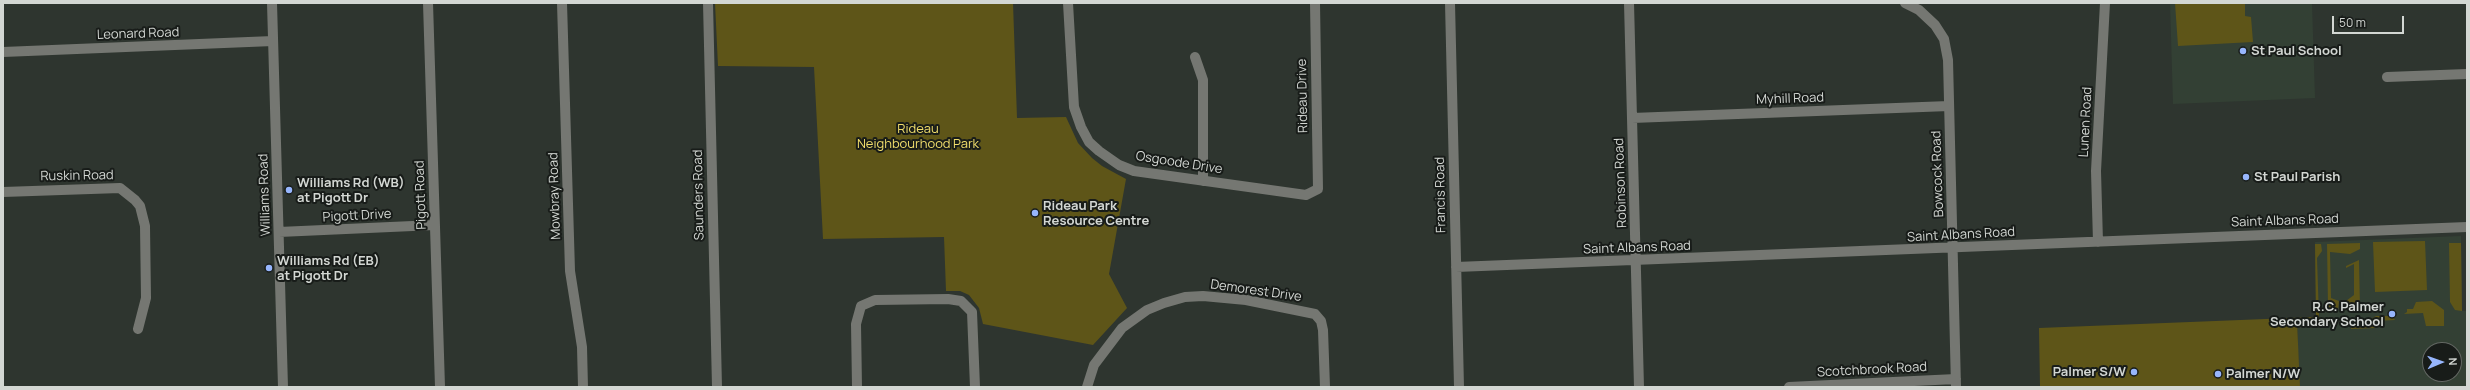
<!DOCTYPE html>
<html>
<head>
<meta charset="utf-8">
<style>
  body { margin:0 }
  #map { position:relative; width:2470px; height:390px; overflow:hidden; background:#2e352f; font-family:Manrope,sans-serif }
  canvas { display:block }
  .frame { position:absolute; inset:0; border:4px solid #d3d7d3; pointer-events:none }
  .north { position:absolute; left:2422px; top:342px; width:40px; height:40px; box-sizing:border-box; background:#181c19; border:1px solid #636763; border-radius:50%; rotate:88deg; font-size:11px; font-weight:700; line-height:16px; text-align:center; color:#d3d7d3 }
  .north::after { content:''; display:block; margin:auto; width:14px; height:18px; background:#97b6fd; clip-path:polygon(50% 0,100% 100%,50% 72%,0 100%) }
  .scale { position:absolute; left:2332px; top:16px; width:72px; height:18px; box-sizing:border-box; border:2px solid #d3d7d3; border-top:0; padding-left:5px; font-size:12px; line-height:14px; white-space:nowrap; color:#d3d7d3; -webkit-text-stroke:3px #181c19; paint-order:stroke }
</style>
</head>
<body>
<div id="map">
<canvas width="2470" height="390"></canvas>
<div class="frame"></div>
<div class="north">N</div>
<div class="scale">50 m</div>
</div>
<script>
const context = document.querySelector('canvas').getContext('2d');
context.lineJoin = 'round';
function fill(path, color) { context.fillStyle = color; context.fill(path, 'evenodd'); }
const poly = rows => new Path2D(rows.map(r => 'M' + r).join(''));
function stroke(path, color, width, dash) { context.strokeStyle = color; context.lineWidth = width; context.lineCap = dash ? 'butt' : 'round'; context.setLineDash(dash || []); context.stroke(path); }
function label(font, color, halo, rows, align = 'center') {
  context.font = font + ' Manrope,sans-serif'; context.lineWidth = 4; context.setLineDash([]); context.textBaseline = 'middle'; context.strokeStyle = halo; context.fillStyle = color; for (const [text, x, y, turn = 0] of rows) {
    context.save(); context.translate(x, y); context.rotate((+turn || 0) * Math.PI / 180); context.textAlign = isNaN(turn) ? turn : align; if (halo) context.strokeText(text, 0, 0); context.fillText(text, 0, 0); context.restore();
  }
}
fill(poly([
  [2170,3,2312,3,2315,98,2173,104],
  [2461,236,2462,311,2467,311,2467,387,2299,387,2297,318,2316,317,2315,242],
  [2430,350,2454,350,2454,374,2430,374]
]), '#334034');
fill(poly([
  [715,3,1013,3,1017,118,1066,117,1078,143,1092,158,1102,166,1126,179,1109,274,1127,308,1093,345,983,324,979,308,969,295,960,291,946,291,944,237,823,239,814,67,718,66],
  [2175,3,2245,3,2245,16,2251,17,2253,42,2178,46],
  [2425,241,2427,290,2375,292,2373,242],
  [2360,243,2360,249,2350,254,2330,252,2331,298,2339,301,2338,310,2333,310,2328,306,2327,244],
  [2449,243,2461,243,2462,311,2455,310,2450,302],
  [2315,244,2321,244,2322,251,2317,258,2319,317,2315,321,2297,321,2300,387,2040,387,2039,328,2316,317],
  [2359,260,2360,308,2349,309,2347,308,2346,301,2354,295,2354,264,2346,268,2346,266],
  [2432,301,2444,310,2444,326,2426,326,2423,313,2404,314,2407,312,2407,309,2413,309,2416,302],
  [2376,316,2392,316,2395,320,2375,321,2375,328,2351,329,2351,325,2363,324]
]), '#5e5518');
stroke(poly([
  [272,3,283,387],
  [428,3,440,387],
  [562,3,570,271,582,347,583,387],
  [708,3,717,387],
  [1068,3,1074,107,1081,127,1089,142,1099,151,1119,165,1134,171,1306,195,1318,189,1315,3],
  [1450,3,1459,387],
  [1629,3,1639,387],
  [1905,3,1919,10,1935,25,1944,39,1948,60,1956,387],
  [3,52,273,41],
  [1195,57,1203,80,1203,181],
  [2387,77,2467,74],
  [1632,118,1949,106],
  [3,192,120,188,135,200,140,206,145,226,146,298,138,329],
  [279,232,435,225],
  [2098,242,2096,171,2105,3],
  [1456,267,2467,227],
  [857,387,856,324,861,306,875,300,948,299,961,301,972,312,975,387],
  [1087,387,1094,365,1122,328,1147,310,1164,303,1185,297,1203,296,1246,300,1315,314,1321,321,1323,330,1325,387],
  [1789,387,1956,379]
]), '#757772', 10);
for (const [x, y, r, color] of [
  [2243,51,4,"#97b6fd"],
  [2246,177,4,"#97b6fd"],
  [289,190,4,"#97b6fd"],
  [1035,213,4,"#97b6fd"],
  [269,268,4,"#97b6fd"],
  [2392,314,4,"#97b6fd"],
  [2134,372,4,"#97b6fd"],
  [2218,374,4,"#97b6fd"]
]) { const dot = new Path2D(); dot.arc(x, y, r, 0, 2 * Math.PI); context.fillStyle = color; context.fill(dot); stroke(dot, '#181c19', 1.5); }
label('13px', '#d3d7d3', '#181c19', [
  ["Leonard Road",138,34,-2],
  ["Rideau Drive",1303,96,-91],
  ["Myhill Road",1790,99,-2],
  ["Lunen Road",2086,122,-87],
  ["Osgoode Drive",1179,163,9],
  ["Bowcock Road",1938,174,-92],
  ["Ruskin Road",77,176,-1],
  ["Robinson Road",1621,183,-92],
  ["Williams Road",265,195,-92],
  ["Pigott Road",421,195,-92],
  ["Saunders Road",699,195,-91],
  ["Francis Road",1441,195,-91],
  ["Mowbray Road",555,196,-92],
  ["Pigott Drive",357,216,-3],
  ["Saint Albans Road",2285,221,-2],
  ["Saint Albans Road",1961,235,-3],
  ["Saint Albans Road",1637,248,-2],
  ["Demorest Drive",1256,291,8],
  ["Scotchbrook Road",1872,370,-3]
]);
label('bold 13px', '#d3d7d3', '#181c19', [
  ["St Paul School",2251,51],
  ["St Paul Parish",2254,177],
  ["Williams Rd (WB)",297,183],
  ["at Pigott Dr",297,198],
  ["Rideau Park",1043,206],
  ["Resource Centre",1043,221],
  ["Williams Rd (EB)",277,261],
  ["at Pigott Dr",277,276],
  ["R.C. Palmer",2384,307,"right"],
  ["Secondary School",2384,322,"right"],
  ["Palmer S/W",2126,372,"right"],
  ["Palmer N/W",2226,374]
], 'left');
label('13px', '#f1de6c', '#181c19', [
  ["Rideau",918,129],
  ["Neighbourhood Park",918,144]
]);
</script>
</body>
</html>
